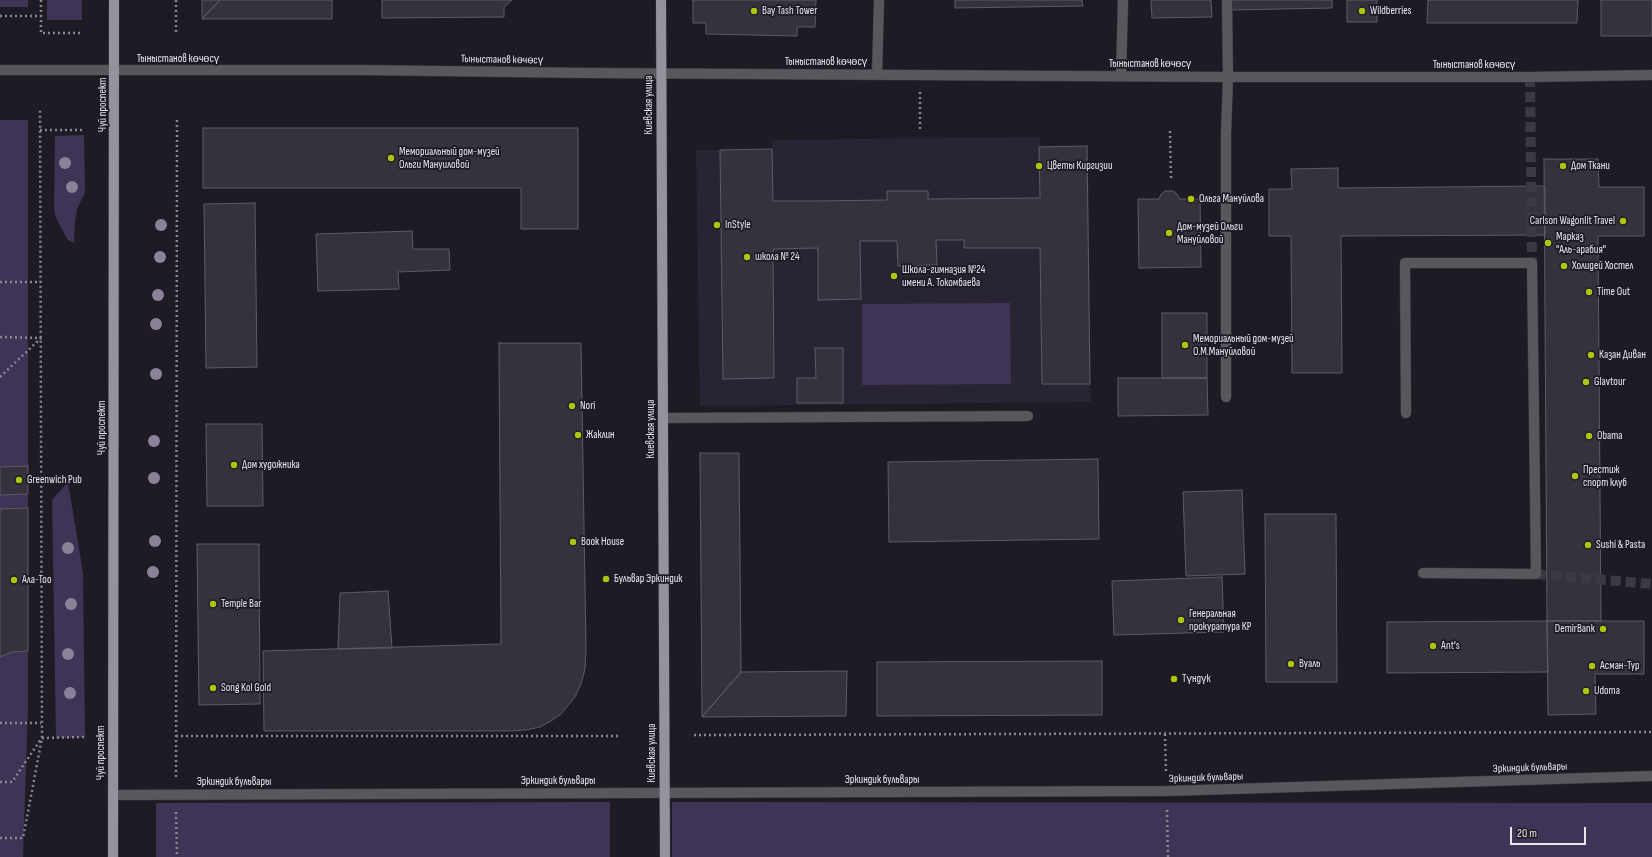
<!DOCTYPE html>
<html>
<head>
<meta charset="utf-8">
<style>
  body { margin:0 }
  #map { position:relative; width:1652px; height:857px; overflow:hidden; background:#1e1b25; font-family:"Sofia Sans Condensed",sans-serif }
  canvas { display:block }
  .scale { position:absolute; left:1510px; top:827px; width:76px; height:18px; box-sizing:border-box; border:2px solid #e7e5ec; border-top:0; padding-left:5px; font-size:12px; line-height:14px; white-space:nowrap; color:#e7e5ec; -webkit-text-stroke:3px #1e1b25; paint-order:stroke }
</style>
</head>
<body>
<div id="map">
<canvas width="1652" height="857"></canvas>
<div class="scale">20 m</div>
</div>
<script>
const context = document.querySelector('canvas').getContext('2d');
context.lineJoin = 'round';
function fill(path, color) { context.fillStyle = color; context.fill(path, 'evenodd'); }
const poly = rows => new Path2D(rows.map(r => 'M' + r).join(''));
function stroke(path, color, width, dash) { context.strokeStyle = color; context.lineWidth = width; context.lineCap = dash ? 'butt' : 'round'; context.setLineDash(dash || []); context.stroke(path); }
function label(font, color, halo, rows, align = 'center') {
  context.font = font + ' "Sofia Sans Condensed",sans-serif'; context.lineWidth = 3.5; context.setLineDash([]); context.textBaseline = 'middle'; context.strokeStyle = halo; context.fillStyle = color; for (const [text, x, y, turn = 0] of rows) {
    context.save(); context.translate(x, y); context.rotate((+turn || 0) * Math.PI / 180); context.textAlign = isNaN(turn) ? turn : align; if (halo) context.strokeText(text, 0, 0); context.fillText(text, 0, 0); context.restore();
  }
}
fill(poly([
  [1040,137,1040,146,1088,146,1091,402,700,406,696,150,772,149,772,140]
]), '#282433');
fill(poly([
  [0,0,28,0,28,7,0,7],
  [47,0,82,0,82,20,47,20],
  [0,120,28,120,28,706,23,857,0,857],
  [84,135,85,193,77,209,75,223,74,243,68,240,65,235,56,218,54,209,55,136],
  [1010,303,1011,384,862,385,862,304],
  [68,482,83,573,85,737,56,738,52,500],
  [610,802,610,857,156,857,156,803],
  [672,802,1652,803,1652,857,672,857]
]), '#3f3456');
const building = poly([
  [202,0,220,0,202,19,202,0],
  [220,0,332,0,332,19,202,19,220,0],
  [382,0,512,0,504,7,504,17,382,18,382,0],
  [693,0,816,0,815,27,797,27,797,36,706,34,706,23,693,23,693,0],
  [955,0,1082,0,1083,6,955,8,955,0],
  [1151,0,1211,0,1212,17,1152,18,1151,0],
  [1230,0,1332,0,1332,8,1230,10,1230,0],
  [1347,0,1377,0,1377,22,1347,22,1347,0],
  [1428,0,1578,0,1577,23,1427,23,1428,0],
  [1601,0,1652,0,1652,36,1601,36,1601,0],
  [203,128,578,128,578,229,521,229,521,188,203,188,203,128],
  [1087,146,1090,384,1042,384,1040,248,964,248,964,240,936,240,937,265,898,266,897,241,860,241,861,299,818,300,818,248,773,249,774,378,723,379,720,150,772,149,773,201,817,201,887,200,887,191,928,191,928,199,1040,198,1039,147,1087,146],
  [1544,159,1598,159,1599,187,1644,187,1644,236,1598,236,1601,621,1547,621,1544,159],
  [1338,168,1338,188,1545,186,1545,235,1341,236,1342,373,1292,373,1291,236,1269,236,1269,189,1292,189,1291,169,1338,168],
  [1165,191,1173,191,1177,194,1180,199,1200,199,1201,267,1139,268,1138,199,1159,199,1161,194,1165,191],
  [255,203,257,367,206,368,204,204,255,203],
  [412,231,413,249,449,249,450,270,398,272,399,289,318,291,316,234,412,231],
  [1162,313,1207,313,1207,378,1162,378,1162,313],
  [499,343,581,343,586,648,585,669,581,684,575,697,561,714,551,721,540,727,526,730,508,731,264,731,263,651,501,644,499,343],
  [815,348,843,348,843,403,797,403,797,378,816,378,815,348],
  [1118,378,1207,378,1208,415,1118,416,1118,378],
  [206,424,262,424,263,506,207,506,206,424],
  [700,453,739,453,741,672,702,717,700,453],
  [1098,459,1099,539,889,542,888,462,1098,459],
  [28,466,28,494,0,495,0,467,28,466],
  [1242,490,1245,574,1186,576,1183,492,1242,490],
  [28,508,28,651,12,652,0,657,0,509,28,508],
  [1265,514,1336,514,1337,682,1266,682,1265,514],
  [197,544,259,544,260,704,199,705,197,544],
  [1222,577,1224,632,1114,635,1112,581,1222,577],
  [388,591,392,648,338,649,340,593,388,591],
  [1547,621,1548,672,1387,673,1387,622,1547,621],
  [1547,621,1644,621,1644,674,1595,674,1596,714,1548,715,1547,621],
  [1102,661,1102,715,877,716,877,662,1102,661],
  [847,671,846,716,702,717,741,672,847,671]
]);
fill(building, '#35323d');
stroke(building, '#5e5b66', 1);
stroke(poly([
  [1530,77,1532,263],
  [1536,574,1652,584]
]), '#3c3943', 10, [10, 5]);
const minor = poly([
  [0,70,360,70,589,73,1228,77,1530,77,1652,75],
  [877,75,879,0],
  [1121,76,1123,0],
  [1226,397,1226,134,1228,77,1227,0],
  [1406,413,1405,263,1532,263,1536,574,1423,573],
  [663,418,1028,416],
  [113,795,1167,791,1652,776]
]);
const major = poly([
  [661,0,665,857],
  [113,857,114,0]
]);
stroke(minor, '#3a3741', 11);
stroke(major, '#3a3741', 11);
stroke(poly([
  [41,0,41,33,81,33],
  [176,0,176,34],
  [0,16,41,16],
  [920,129,920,92],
  [40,130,84,130],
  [1170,131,1171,178],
  [0,282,41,282],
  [0,337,41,338],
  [0,377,41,338],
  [0,723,41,723],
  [1165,734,1166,773],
  [694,735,1652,732],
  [176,736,619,736],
  [42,738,85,737],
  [176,777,177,118],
  [0,782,12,782,41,739],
  [1167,810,1168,857],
  [176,812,177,857],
  [0,838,23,838,42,738,40,108]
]), '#89868f', 2.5, [2, 3]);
stroke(minor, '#59575c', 10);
stroke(major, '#95929d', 10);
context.fillStyle = '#898299';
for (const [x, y] of [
  [65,163],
  [72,187],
  [161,225],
  [160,257],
  [158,295],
  [156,324],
  [156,374],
  [154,441],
  [154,478],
  [155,541],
  [68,548],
  [153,572],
  [71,604],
  [68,654],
  [70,693]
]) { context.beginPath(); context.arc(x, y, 6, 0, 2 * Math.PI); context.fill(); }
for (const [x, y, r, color] of [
  [754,11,4,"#adc60d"],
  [1362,11,4,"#adc60d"],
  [391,158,4,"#adc60d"],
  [1039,166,4,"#adc60d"],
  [1563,166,4,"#adc60d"],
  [1191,199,4,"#adc60d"],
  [1623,221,4,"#adc60d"],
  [717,225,4,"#adc60d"],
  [1169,233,4,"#adc60d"],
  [1548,243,4,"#adc60d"],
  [747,257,4,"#adc60d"],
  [1564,266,4,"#adc60d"],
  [894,276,4,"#adc60d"],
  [1589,292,4,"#adc60d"],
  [1185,345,4,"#adc60d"],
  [1591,355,4,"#adc60d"],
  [1586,382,4,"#adc60d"],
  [572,406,4,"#adc60d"],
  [578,435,4,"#adc60d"],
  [1589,436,4,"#adc60d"],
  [234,465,4,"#adc60d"],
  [1575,476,4,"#adc60d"],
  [19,480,4,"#adc60d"],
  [573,542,4,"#adc60d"],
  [1588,545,4,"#adc60d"],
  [606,579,4,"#adc60d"],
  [14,580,4,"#adc60d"],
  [213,604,4,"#adc60d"],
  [1181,620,4,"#adc60d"],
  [1603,629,4,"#adc60d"],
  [1433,646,4,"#adc60d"],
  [1291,664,4,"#adc60d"],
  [1592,666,4,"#adc60d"],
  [1174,679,4,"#adc60d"],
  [213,688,4,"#adc60d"],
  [1586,691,4,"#adc60d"]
]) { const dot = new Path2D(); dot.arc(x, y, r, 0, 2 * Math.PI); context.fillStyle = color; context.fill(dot); stroke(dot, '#1e1b25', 1.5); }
label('11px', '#e7e5ec', '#1e1b25', [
  ["Bay Tash Tower",762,11],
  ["Wildberries",1370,11],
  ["Мемориальный дом-музей",399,152],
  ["Ольги Мануиловой",399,165],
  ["Цветы Киргизии",1047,166],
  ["Дом Ткани",1571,166],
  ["Ольга Мануйлова",1199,199],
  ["Carlson Wagonlit Travel",1615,221,"right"],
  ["InStyle",725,225],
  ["Дом-музей Ольги",1177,227],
  ["Мануйловой",1177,240],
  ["Марказ",1556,237],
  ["\"Аль-арабия\"",1556,250],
  ["школа № 24",755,257],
  ["Холидей Хостел",1572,266],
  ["Школа-гимназия №24",902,270],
  ["имени А. Токомбаева",902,283],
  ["Time Out",1597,292],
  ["Мемориальный дом-музей",1193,339],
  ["О.М.Мануйловой",1193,352],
  ["Казан Диван",1599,355],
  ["Glavtour",1594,382],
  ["Nori",580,406],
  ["Жаклин",586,435],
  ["Obama",1597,436],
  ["Дом художника",242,465],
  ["Престиж",1583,470],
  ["спорт клуб",1583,483],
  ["Greenwich Pub",27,480],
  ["Book House",581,542],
  ["Sushi & Pasta",1596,545],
  ["Бульвар Эркиндик",614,579],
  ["Ала-Тоо",22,580],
  ["Temple Bar",221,604],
  ["Генеральная",1189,614],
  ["прокуратура КР",1189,627],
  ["DemirBank",1595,629,"right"],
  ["Ant's",1441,646],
  ["Вуаль",1299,664],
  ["Асман-Тур",1600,666],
  ["Түндүк",1182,679],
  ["Song Kol Gold",221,688],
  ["Udoma",1594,691]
], 'left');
label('11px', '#e7e5ec', '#1e1b25', [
  ["Тыныстанов көчөсү",178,59],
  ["Тыныстанов көчөсү",502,60,1],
  ["Тыныстанов көчөсү",826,62],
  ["Тыныстанов көчөсү",1150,64],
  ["Тыныстанов көчөсү",1474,65],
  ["Чуй проспект",103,105,-90],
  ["Киевская улица",649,105,-90],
  ["Чуй проспект",102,428,-90],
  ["Киевская улица",651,429,-90],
  ["Чуй проспект",101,753,-90],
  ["Киевская улица",652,753,-90],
  ["Эркиндик бульвары",1530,768,-2],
  ["Эркиндик бульвары",1206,778,-2],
  ["Эркиндик бульвары",882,780],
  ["Эркиндик бульвары",558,781],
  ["Эркиндик бульвары",234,782]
]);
</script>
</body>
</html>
